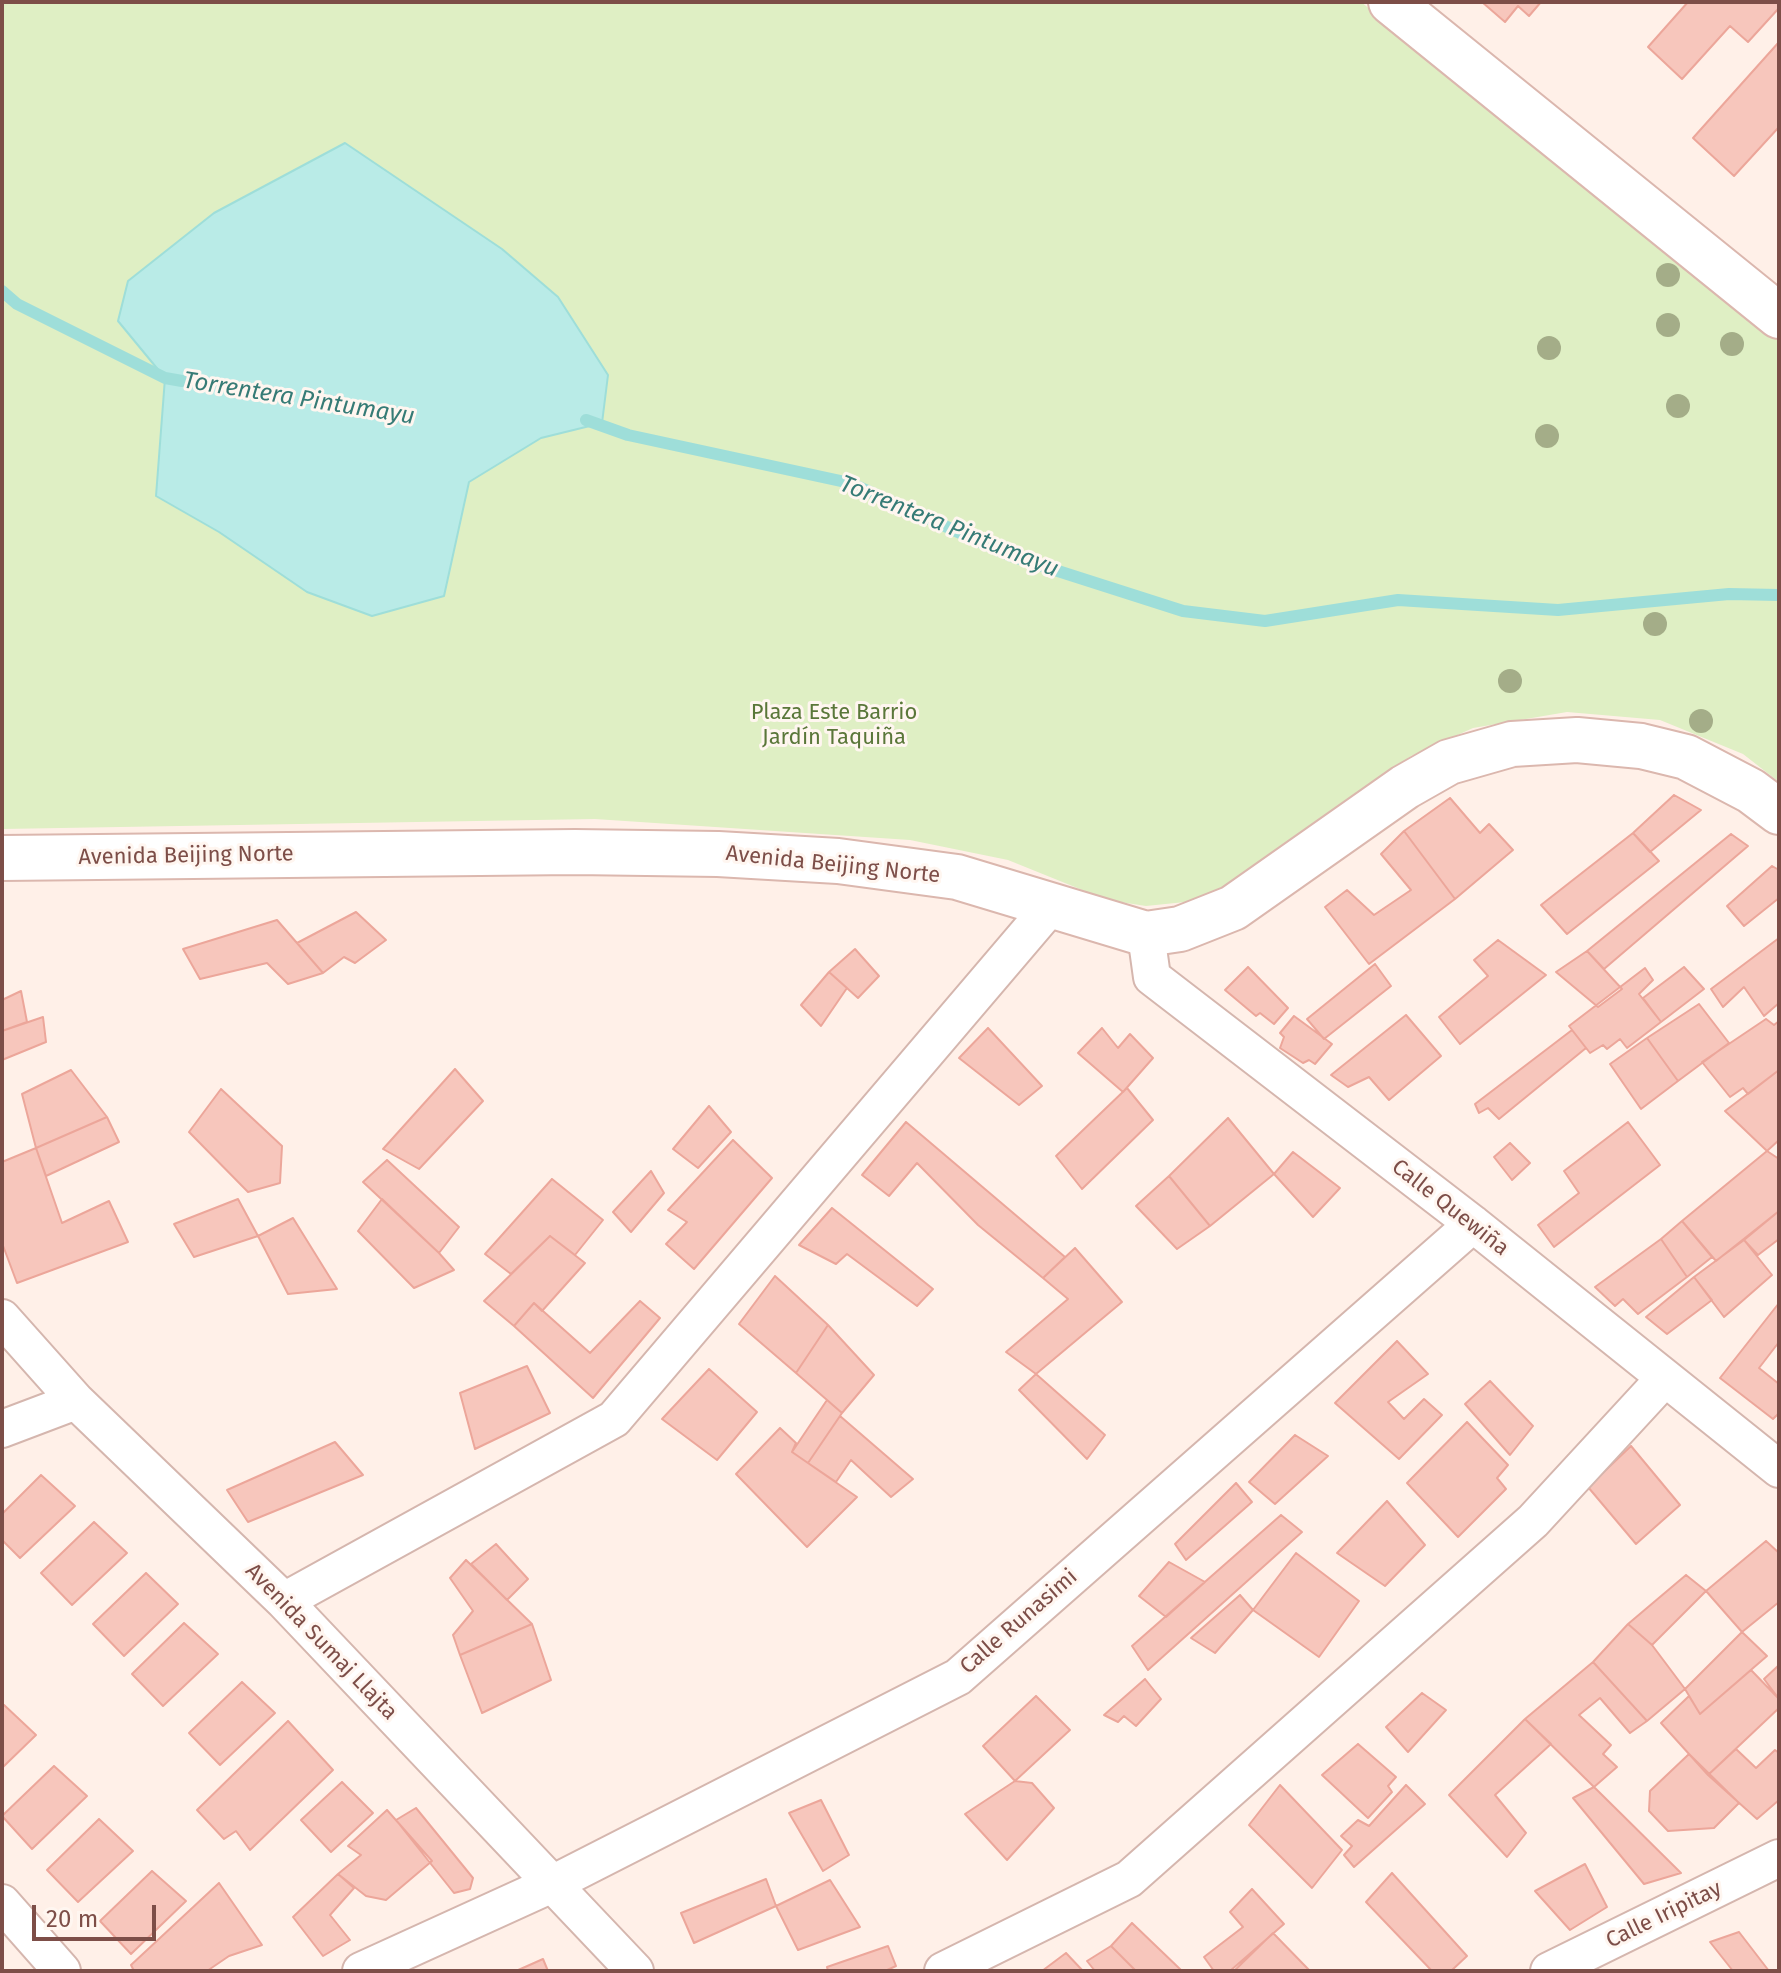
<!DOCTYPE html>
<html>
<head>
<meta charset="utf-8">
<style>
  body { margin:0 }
  #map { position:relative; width:1781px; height:1973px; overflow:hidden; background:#fff0e8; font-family:"Fira Sans",sans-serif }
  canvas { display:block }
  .frame { position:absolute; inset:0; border:4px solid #7d4e48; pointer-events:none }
  .scale { position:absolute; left:32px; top:1905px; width:124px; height:36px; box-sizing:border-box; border:4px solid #7d4e48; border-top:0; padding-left:10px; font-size:24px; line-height:28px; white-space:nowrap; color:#7d4e48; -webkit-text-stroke:6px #fff6f0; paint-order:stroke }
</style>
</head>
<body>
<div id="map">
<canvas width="1781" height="1973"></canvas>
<div class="frame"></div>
<div class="scale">20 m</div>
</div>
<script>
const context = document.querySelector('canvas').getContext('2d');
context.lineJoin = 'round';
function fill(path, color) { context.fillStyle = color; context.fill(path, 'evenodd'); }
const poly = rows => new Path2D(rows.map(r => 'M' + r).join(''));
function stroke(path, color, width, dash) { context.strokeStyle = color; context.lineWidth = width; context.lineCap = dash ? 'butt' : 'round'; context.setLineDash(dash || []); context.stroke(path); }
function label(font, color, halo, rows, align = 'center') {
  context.font = font + ' "Fira Sans",sans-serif'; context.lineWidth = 6; context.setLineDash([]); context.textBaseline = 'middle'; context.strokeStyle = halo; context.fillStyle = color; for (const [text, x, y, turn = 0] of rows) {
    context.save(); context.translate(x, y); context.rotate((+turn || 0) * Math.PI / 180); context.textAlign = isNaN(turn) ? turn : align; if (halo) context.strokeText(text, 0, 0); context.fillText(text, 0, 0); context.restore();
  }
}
fill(poly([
  [2,2,1361,2,1654,235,1779,342,1779,782,1743,754,1660,720,1567,712,1473,728,1411,756,1240,879,1195,901,1146,906,1107,900,1008,860,910,840,595,819,2,829]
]), '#dfefc4');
const water = poly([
  [345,143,502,249,558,297,608,375,602,423,541,438,469,482,444,596,372,616,307,592,219,532,156,496,165,378,118,321,128,281,214,213,345,143]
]);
fill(water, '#b9ebe7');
stroke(water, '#9eded9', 2);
stroke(poly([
  [2,291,17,304,165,378,182,381],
  [586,420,628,435,850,483,1011,556,1183,611,1265,621,1398,600,1558,610,1729,594,1779,595]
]), '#9eded9', 12);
const building = poly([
  [1482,2,1541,2,1529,16,1518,6,1505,22,1482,2],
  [1688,2,1779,2,1779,8,1748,42,1730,26,1682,79,1648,47,1688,2],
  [1779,42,1779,127,1734,176,1693,138,1779,42],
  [1674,795,1701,810,1650,852,1633,833,1674,795],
  [1450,798,1480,833,1489,824,1513,850,1455,899,1404,831,1450,798],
  [1404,831,1455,899,1369,964,1325,907,1347,890,1374,915,1411,890,1381,854,1404,831],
  [1633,833,1659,861,1567,934,1541,905,1633,833],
  [1731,834,1748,846,1604,969,1587,951,1731,834],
  [1772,866,1779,870,1779,898,1744,926,1727,906,1772,866],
  [356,912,386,940,355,963,344,957,323,973,297,943,356,912],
  [277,920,323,973,288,984,267,963,200,979,183,949,277,920],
  [1779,938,1779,1003,1764,1016,1744,987,1723,1007,1711,989,1779,938],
  [1498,940,1546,975,1460,1044,1439,1017,1488,976,1474,960,1498,940],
  [855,949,879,976,858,998,829,972,855,949],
  [1587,951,1622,989,1598,1007,1556,972,1587,951],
  [1375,964,1391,986,1324,1039,1307,1019,1375,964],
  [1248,967,1288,1008,1274,1024,1260,1013,1256,1016,1225,990,1248,967],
  [1684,967,1704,989,1661,1022,1643,998,1684,967],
  [1645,968,1653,980,1639,994,1661,1022,1627,1048,1620,1039,1607,1049,1603,1045,1590,1053,1569,1026,1645,968],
  [829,972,847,988,821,1026,801,1005,829,972],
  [21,991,27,1022,2,1031,2,1000,21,991],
  [1699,1004,1729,1043,1678,1081,1647,1038,1699,1004],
  [1406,1015,1441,1056,1389,1100,1369,1077,1348,1087,1331,1075,1406,1015],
  [1294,1016,1332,1044,1315,1064,1309,1060,1303,1063,1280,1048,1284,1037,1280,1033,1294,1016],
  [43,1017,46,1042,2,1060,2,1031,43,1017],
  [1766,1019,1774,1025,1779,1021,1779,1070,1748,1094,1743,1088,1730,1097,1702,1062,1766,1019],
  [988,1028,1042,1086,1019,1105,959,1058,988,1028],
  [1102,1028,1118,1048,1130,1034,1153,1058,1123,1092,1078,1053,1102,1028],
  [1572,1030,1586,1048,1499,1119,1488,1108,1479,1113,1475,1104,1572,1030],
  [1647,1038,1678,1081,1641,1109,1610,1064,1647,1038],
  [455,1069,483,1101,419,1169,383,1149,455,1069],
  [71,1070,107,1117,36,1148,22,1094,71,1070],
  [1779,1070,1779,1140,1767,1151,1725,1111,1779,1070],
  [1127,1088,1153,1120,1082,1189,1056,1156,1127,1088],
  [221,1089,282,1146,280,1183,248,1192,189,1132,221,1089],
  [709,1106,731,1132,698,1168,673,1149,709,1106],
  [107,1117,119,1142,46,1176,36,1148,107,1117],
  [1228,1118,1274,1174,1210,1226,1169,1176,1228,1118],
  [906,1122,1065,1257,1043,1278,978,1225,917,1163,889,1196,862,1175,906,1122],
  [1628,1122,1660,1165,1554,1247,1538,1225,1579,1193,1564,1171,1628,1122],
  [733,1140,772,1178,694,1269,666,1244,687,1222,668,1210,733,1140],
  [1510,1143,1530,1163,1512,1180,1494,1157,1510,1143],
  [36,1148,62,1223,109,1201,128,1242,17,1283,2,1243,2,1162,36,1148],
  [1767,1151,1779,1159,1779,1211,1716,1261,1682,1221,1767,1151],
  [1293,1152,1340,1188,1313,1217,1274,1174,1293,1152],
  [387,1160,459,1227,439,1253,363,1182,387,1160],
  [651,1171,664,1193,631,1232,613,1212,651,1171],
  [1169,1176,1210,1226,1177,1249,1136,1206,1169,1176],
  [552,1179,603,1220,575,1255,550,1236,511,1274,485,1254,552,1179],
  [238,1199,258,1236,194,1257,174,1224,238,1199],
  [382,1199,439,1253,454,1270,414,1288,358,1231,382,1199],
  [832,1208,933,1289,917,1306,847,1254,836,1264,799,1245,832,1208],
  [1779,1211,1779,1239,1758,1255,1744,1240,1779,1211],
  [293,1218,337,1289,288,1294,258,1236,293,1218],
  [1682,1221,1712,1257,1687,1277,1661,1239,1682,1221],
  [550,1236,585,1263,542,1311,534,1303,514,1326,484,1301,550,1236],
  [1661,1239,1687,1277,1638,1314,1623,1299,1615,1306,1595,1287,1661,1239],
  [1744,1240,1772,1275,1724,1317,1694,1277,1744,1240],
  [1075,1248,1122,1302,1036,1374,1006,1352,1068,1299,1043,1278,1075,1248],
  [775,1276,828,1325,796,1373,739,1324,775,1276],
  [1694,1277,1712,1300,1667,1334,1646,1317,1694,1277],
  [640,1301,660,1318,593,1398,514,1326,534,1303,590,1353,640,1301],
  [1779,1303,1779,1342,1759,1368,1779,1384,1779,1413,1773,1419,1720,1378,1779,1303],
  [828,1325,874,1375,842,1413,796,1373,828,1325],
  [1397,1341,1428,1374,1388,1402,1404,1419,1424,1399,1442,1415,1399,1459,1335,1403,1397,1341],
  [527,1366,550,1413,475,1449,460,1393,527,1366],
  [709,1369,757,1412,717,1460,662,1419,709,1369],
  [1036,1374,1105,1435,1087,1459,1019,1390,1036,1374],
  [1490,1381,1533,1426,1510,1455,1465,1404,1490,1381],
  [827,1400,842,1413,808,1463,792,1452,827,1400],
  [840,1416,913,1479,891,1497,851,1460,836,1482,808,1463,840,1416],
  [1467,1422,1508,1465,1497,1478,1506,1489,1458,1537,1407,1483,1467,1422],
  [780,1428,796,1443,792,1452,857,1497,807,1547,736,1474,780,1428],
  [1295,1435,1328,1456,1275,1504,1249,1482,1295,1435],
  [335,1442,363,1475,248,1522,227,1490,335,1442],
  [1631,1446,1680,1505,1636,1544,1588,1487,1631,1446],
  [41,1475,75,1506,20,1558,2,1540,2,1514,41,1475],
  [1236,1483,1252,1502,1186,1560,1175,1544,1236,1483],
  [1387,1501,1425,1545,1385,1586,1337,1553,1387,1501],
  [1281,1515,1302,1532,1148,1670,1132,1646,1281,1515],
  [94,1522,127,1553,72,1605,41,1573,94,1522],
  [1766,1541,1779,1553,1779,1602,1742,1632,1706,1591,1766,1541],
  [496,1544,528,1579,507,1600,471,1564,496,1544],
  [1296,1553,1359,1601,1319,1657,1253,1610,1296,1553],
  [466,1560,532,1624,460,1655,453,1635,473,1611,450,1578,466,1560],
  [1169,1562,1205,1582,1166,1617,1139,1596,1169,1562],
  [146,1573,178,1604,124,1656,93,1624,146,1573],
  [1686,1575,1706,1591,1652,1645,1628,1624,1686,1575],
  [1240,1595,1253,1610,1215,1653,1191,1638,1240,1595],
  [184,1623,218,1654,163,1706,132,1674,184,1623],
  [532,1624,551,1680,482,1713,460,1655,532,1624],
  [1628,1624,1652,1645,1685,1689,1647,1721,1593,1662,1628,1624],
  [1742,1632,1767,1656,1700,1714,1685,1689,1742,1632],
  [1593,1662,1647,1721,1630,1733,1600,1698,1579,1715,1611,1745,1603,1754,1617,1767,1594,1787,1525,1719,1593,1662],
  [1779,1665,1779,1699,1764,1679,1779,1665],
  [1751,1670,1779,1699,1779,1708,1708,1775,1661,1723,1689,1696,1700,1714,1751,1670],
  [1145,1679,1161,1699,1136,1726,1124,1716,1118,1722,1104,1715,1145,1679],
  [242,1682,275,1713,220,1765,189,1733,242,1682],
  [1422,1693,1446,1710,1408,1752,1386,1727,1422,1693],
  [1036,1696,1070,1730,1015,1781,983,1746,1036,1696],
  [3,1704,36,1735,2,1768,2,1706,3,1704],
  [1525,1719,1551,1744,1495,1795,1526,1833,1507,1857,1449,1795,1525,1719],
  [288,1721,333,1770,250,1850,236,1831,224,1839,197,1810,288,1721],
  [1358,1744,1396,1777,1388,1786,1392,1792,1368,1818,1322,1775,1358,1744],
  [1736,1749,1756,1768,1775,1750,1779,1753,1779,1800,1757,1819,1708,1775,1736,1749],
  [1689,1754,1739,1803,1714,1828,1668,1831,1649,1811,1650,1791,1689,1754],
  [54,1766,87,1796,32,1849,2,1816,54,1766],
  [1015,1781,1032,1783,1054,1808,1007,1860,965,1814,1015,1781],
  [342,1782,373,1813,331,1852,301,1820,342,1782],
  [1280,1785,1342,1850,1312,1888,1249,1825,1280,1785],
  [1406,1785,1425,1804,1354,1867,1344,1855,1352,1846,1341,1836,1358,1820,1369,1826,1406,1785],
  [1594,1787,1681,1873,1644,1884,1573,1798,1594,1787],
  [821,1800,849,1855,823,1871,789,1813,821,1800],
  [416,1808,473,1878,470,1889,454,1893,396,1820,416,1808],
  [387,1810,432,1861,386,1900,366,1896,338,1874,361,1855,348,1846,387,1810],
  [99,1819,133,1851,78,1902,47,1870,99,1819],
  [1585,1864,1607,1907,1570,1930,1535,1891,1585,1864],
  [152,1871,186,1901,131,1954,100,1921,152,1871],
  [1392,1873,1467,1956,1451,1971,1432,1971,1366,1902,1392,1873],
  [338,1874,354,1888,330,1915,350,1940,323,1956,293,1917,338,1874],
  [766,1879,776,1906,694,1943,681,1913,766,1879],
  [830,1880,860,1927,798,1950,776,1906,830,1880],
  [219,1883,262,1945,229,1956,207,1971,134,1971,131,1965,219,1883],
  [1252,1889,1284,1924,1230,1971,1214,1971,1204,1957,1243,1927,1230,1912,1252,1889],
  [1132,1923,1181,1970,1181,1971,1136,1971,1111,1946,1132,1923],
  [1739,1932,1769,1971,1733,1971,1710,1942,1739,1932],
  [1273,1933,1310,1971,1234,1971,1273,1933],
  [888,1946,896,1966,885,1971,828,1971,827,1967,888,1946],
  [1111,1946,1136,1971,1095,1971,1087,1961,1111,1946],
  [1066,1953,1083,1971,1042,1971,1066,1953],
  [543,1959,548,1971,516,1971,543,1959]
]);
fill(building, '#f7c6bc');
stroke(building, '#eca69a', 2);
const street = poly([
  [1146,934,1152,977,1473,1224,1779,1469],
  [2,1318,76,1401,284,1601,635,1971],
  [2,1429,76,1401],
  [284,1601,614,1419,1050,907],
  [2,1903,62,1971],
  [361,1971,552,1884,958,1677,1473,1224],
  [943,1971,1129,1879,1533,1521,1664,1379],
  [1549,1971,1779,1858]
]);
const secondary = poly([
  [1391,2,1779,316],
  [2,858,575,852,718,854,838,861,957,877,1146,934,1180,929,1233,908,1405,787,1449,762,1512,744,1577,740,1641,746,1686,757,1751,791,1779,812]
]);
stroke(street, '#d5b6ae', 40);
stroke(secondary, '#dbb7ae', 48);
stroke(street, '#fff', 36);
stroke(secondary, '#fff', 44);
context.fillStyle = '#a4ad88';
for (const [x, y] of [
  [1668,275],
  [1668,325],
  [1732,344],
  [1549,348],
  [1678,406],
  [1547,436],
  [1655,624],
  [1510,681],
  [1701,721]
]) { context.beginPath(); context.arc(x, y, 12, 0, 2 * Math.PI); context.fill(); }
label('22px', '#5a7739', '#fff6f0', [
  ["Plaza Este Barrio",834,713],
  ["Jardín Taquiña",834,738]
]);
label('22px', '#7d4e48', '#fff6f0', [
  ["Avenida Beijing Norte",186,856,-1],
  ["Avenida Beijing Norte",833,865,6],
  ["Calle Quewiña",1450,1208,38],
  ["Calle Runasimi",1019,1622,-41],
  ["Avenida Sumaj Llajta",321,1642,46],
  ["Calle Iripitay",1664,1915,-26]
]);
label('italic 24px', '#367b76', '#fff6f0', [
  ["Torrentera Pintumayu",299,399,9],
  ["Torrentera Pintumayu",949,527,22]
]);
</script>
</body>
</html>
